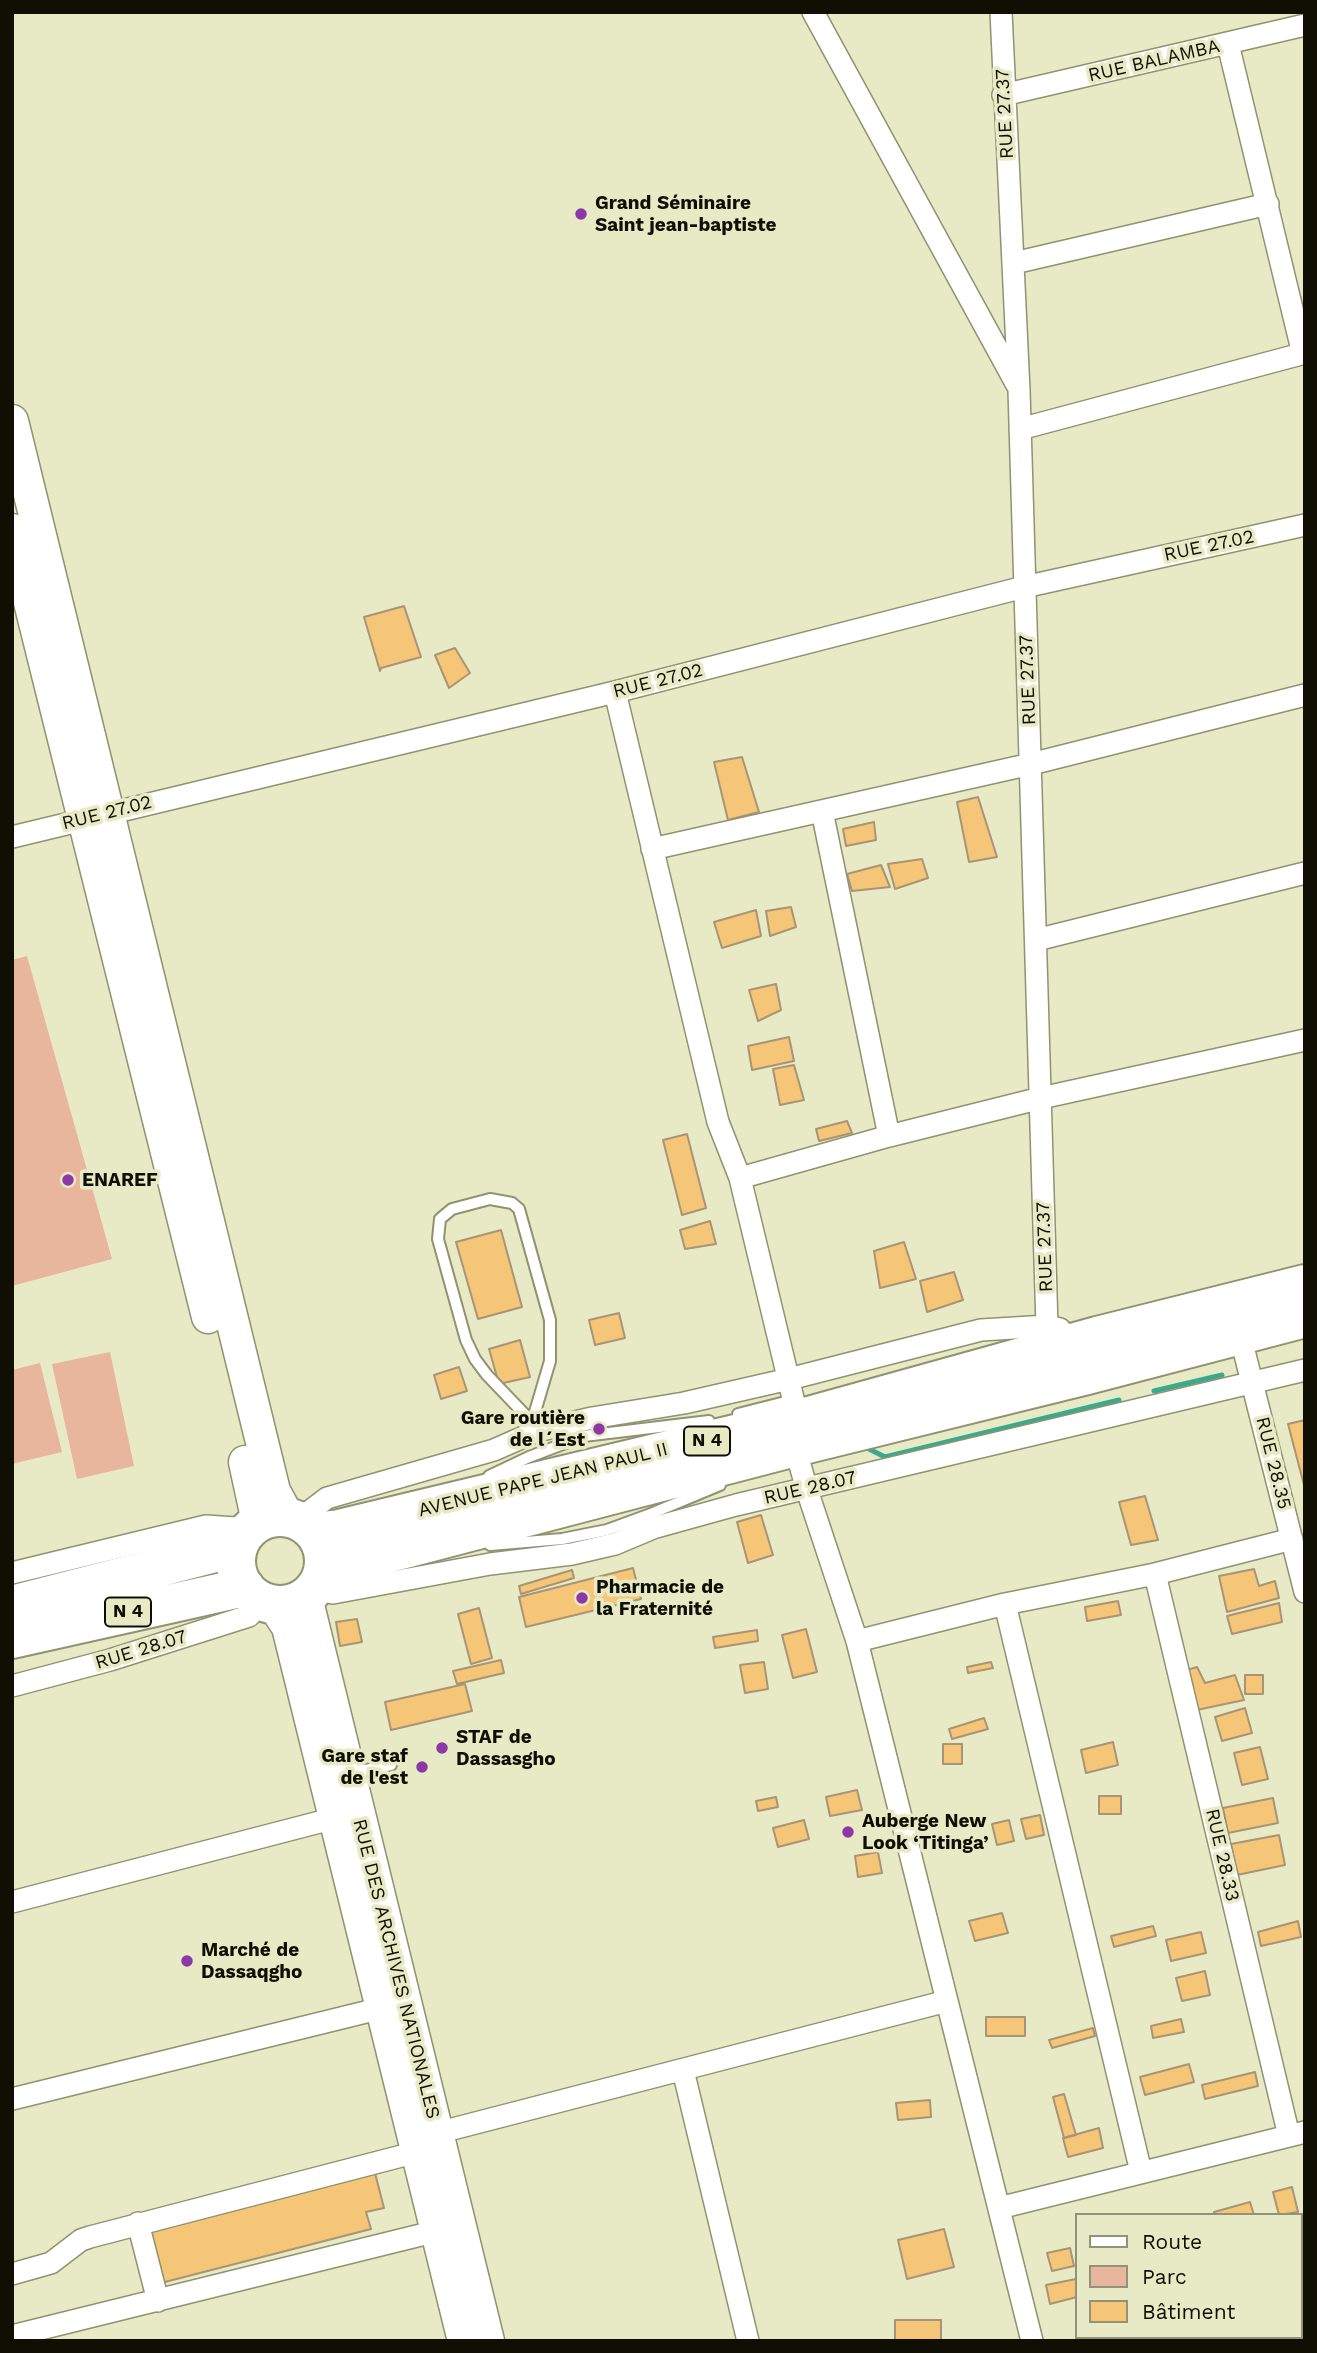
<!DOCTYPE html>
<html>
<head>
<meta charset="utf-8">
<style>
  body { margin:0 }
  #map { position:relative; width:1317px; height:2353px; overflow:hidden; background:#e8eac5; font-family:"Work Sans",sans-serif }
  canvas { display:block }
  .frame { position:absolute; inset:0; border:14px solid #0f0f04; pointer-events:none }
  .legend { position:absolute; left:1075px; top:2213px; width:228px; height:126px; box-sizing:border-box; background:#e8eac5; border:2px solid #919278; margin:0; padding:9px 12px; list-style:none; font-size:21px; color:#0f0f04 }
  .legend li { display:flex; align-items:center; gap:14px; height:35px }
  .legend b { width:35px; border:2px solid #919278 }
</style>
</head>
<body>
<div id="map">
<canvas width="1317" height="2353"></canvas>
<div class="frame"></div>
<ul class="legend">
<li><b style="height:9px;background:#fff"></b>Route</li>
<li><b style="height:19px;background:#e8b69d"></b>Parc</li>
<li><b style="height:19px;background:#f5c677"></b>Bâtiment</li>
</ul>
</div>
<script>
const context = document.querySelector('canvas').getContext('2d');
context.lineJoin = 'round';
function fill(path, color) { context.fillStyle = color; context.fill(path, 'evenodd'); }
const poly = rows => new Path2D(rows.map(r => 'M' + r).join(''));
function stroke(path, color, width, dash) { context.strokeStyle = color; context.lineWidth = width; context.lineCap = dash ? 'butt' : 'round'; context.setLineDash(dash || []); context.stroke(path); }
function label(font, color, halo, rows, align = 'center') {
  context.font = font + ' "Work Sans",sans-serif'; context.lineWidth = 7; context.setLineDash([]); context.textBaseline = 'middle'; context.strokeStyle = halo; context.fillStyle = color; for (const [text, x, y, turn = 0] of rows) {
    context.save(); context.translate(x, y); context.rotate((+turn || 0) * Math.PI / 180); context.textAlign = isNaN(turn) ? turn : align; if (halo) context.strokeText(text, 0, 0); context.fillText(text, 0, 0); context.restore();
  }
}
fill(poly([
  [27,956,112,1259,12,1286,12,960],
  [110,1352,134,1466,77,1479,52,1364],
  [40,1363,62,1452,12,1464,12,1370]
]), '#e8b69d');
stroke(poly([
  [1154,1391,1222,1375],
  [863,1446,885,1457,1119,1400]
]), '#39aa8b', 5);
const building = poly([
  [404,606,421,657,381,668,380,671,364,617,404,606],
  [455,648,470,673,449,688,435,655,455,648],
  [742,757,759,812,728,820,714,762,742,757],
  [978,797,997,857,969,862,957,802,978,797],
  [874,822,876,840,846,846,843,829,874,822],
  [922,859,928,878,895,889,888,864,922,859],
  [881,865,890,887,852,891,847,874,881,865],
  [791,907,796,927,770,936,766,911,791,907],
  [756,910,761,936,722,948,714,922,756,910],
  [776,984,781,1010,758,1021,749,990,776,984],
  [789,1037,794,1061,752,1070,748,1046,789,1037],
  [794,1065,804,1100,780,1105,773,1069,794,1065],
  [847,1121,852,1133,819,1141,816,1129,847,1121],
  [687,1134,706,1208,682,1215,663,1140,687,1134],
  [710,1221,716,1244,685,1249,680,1230,710,1221],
  [501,1230,522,1307,478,1319,456,1242,501,1230],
  [904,1242,916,1279,880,1288,874,1251,904,1242],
  [954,1272,963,1300,927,1312,920,1281,954,1272],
  [619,1313,625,1338,595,1345,589,1320,619,1313],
  [520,1340,530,1377,499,1384,489,1349,520,1340],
  [459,1367,467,1391,441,1399,434,1375,459,1367],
  [1305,1420,1305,1485,1304,1485,1288,1424,1305,1420],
  [1145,1496,1158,1540,1131,1545,1119,1502,1145,1496],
  [761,1515,773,1555,748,1563,737,1522,761,1515],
  [633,1568,641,1599,526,1627,519,1597,633,1568],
  [1254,1569,1259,1586,1275,1581,1279,1598,1227,1612,1219,1576,1254,1569],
  [572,1570,574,1578,521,1594,519,1586,572,1570],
  [1118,1601,1121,1615,1087,1621,1085,1607,1118,1601],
  [1279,1603,1282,1622,1232,1634,1227,1616,1279,1603],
  [479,1608,492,1658,471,1664,458,1614,479,1608],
  [357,1619,362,1642,340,1646,336,1622,357,1619],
  [806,1629,817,1672,793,1678,782,1635,806,1629],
  [757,1630,758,1641,715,1648,713,1637,757,1630],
  [501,1660,504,1673,457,1684,453,1671,501,1660],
  [764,1662,768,1689,745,1693,740,1665,764,1662],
  [991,1662,993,1668,968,1673,967,1667,991,1662],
  [1197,1667,1205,1683,1235,1675,1244,1700,1192,1711,1184,1671,1197,1667],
  [1245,1675,1263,1675,1263,1694,1245,1694,1245,1675],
  [465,1684,472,1711,391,1730,385,1702,465,1684],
  [1245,1708,1252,1733,1222,1741,1215,1717,1245,1708],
  [984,1718,988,1729,952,1739,949,1729,984,1718],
  [1113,1742,1118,1765,1086,1773,1081,1750,1113,1742],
  [943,1744,962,1744,962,1764,943,1764,943,1744],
  [1260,1747,1268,1779,1242,1785,1234,1753,1260,1747],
  [857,1790,862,1810,830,1816,826,1797,857,1790],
  [1099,1796,1121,1796,1121,1814,1099,1814,1099,1796],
  [776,1797,778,1807,758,1811,756,1801,776,1797],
  [1273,1798,1278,1823,1228,1833,1223,1808,1273,1798],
  [1040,1815,1044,1835,1026,1839,1021,1819,1040,1815],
  [804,1820,809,1839,778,1847,773,1828,804,1820],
  [1009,1820,1014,1841,997,1845,992,1824,1009,1820],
  [1279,1835,1285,1865,1237,1875,1231,1844,1279,1835],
  [878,1852,882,1873,858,1877,855,1856,878,1852],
  [1002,1913,1008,1933,975,1941,969,1921,1002,1913],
  [1298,1921,1301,1937,1261,1946,1258,1932,1298,1921],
  [1153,1926,1156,1936,1114,1947,1111,1936,1153,1926],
  [1201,1932,1206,1953,1171,1961,1166,1940,1201,1932],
  [1205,1971,1210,1995,1182,2001,1176,1978,1205,1971],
  [986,2017,1025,2017,1025,2036,986,2036,986,2017],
  [1181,2019,1184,2032,1153,2038,1151,2026,1181,2019],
  [1093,2028,1095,2036,1052,2048,1049,2040,1093,2028],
  [1189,2064,1194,2082,1145,2095,1140,2077,1189,2064],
  [1255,2072,1258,2086,1205,2099,1202,2085,1255,2072],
  [1064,2094,1076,2135,1064,2138,1053,2097,1064,2094],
  [930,2100,931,2117,898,2120,896,2103,930,2100],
  [1099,2128,1103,2148,1068,2157,1063,2138,1099,2128],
  [375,2173,384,2208,366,2212,371,2229,161,2283,148,2231,375,2173],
  [1292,2187,1298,2212,1279,2215,1273,2192,1292,2187],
  [1250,2202,1254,2215,1215,2215,1214,2212,1250,2202],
  [944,2229,954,2267,907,2279,898,2240,944,2229],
  [1070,2248,1074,2266,1052,2271,1047,2253,1070,2248],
  [1076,2279,1077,2297,1050,2304,1046,2285,1076,2279],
  [895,2320,941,2320,941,2341,895,2341,895,2320]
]);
fill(building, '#f5c677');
stroke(building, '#a89576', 2);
const lane = poly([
  [738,1414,797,1399],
  [532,1422,550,1361,550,1320,519,1209,512,1203,490,1199,452,1209,440,1219,438,1239,466,1340,475,1359,487,1375,532,1422,537,1431],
  [489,1476,529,1457,584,1436,709,1421],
  [490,1545,562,1539,607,1530,648,1515,720,1485],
  [350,1773,391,1765]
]);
const street = poly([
  [813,12,1017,385],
  [1001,12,1019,390,1047,1326,1052,1348],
  [1228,44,1303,354],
  [1003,95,1305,25],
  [1014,263,1268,204],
  [1020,429,1305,353],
  [615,692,718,1122,740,1178,798,1419],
  [822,811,889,1136],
  [12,837,615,692,1024,587,1305,525],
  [652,849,1031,764,1305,695],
  [1036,940,1305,873],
  [740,1178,889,1136,1041,1098,1305,1040],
  [1240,1335,1305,1592],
  [795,1447,807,1490,857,1641,1032,2341],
  [298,1520,327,1498,494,1450,537,1431,592,1418,684,1403,789,1379,981,1330,1047,1326,1060,1329],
  [12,1573,206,1526,250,1529],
  [1155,1574,1289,2136],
  [314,1589,333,1593,490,1564,572,1554,615,1544,653,1528,736,1505,1305,1370],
  [1005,1604,1141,2172],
  [857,1641,1005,1604,1155,1574,1292,1539],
  [12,1686,110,1660,249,1616,262,1601],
  [12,1902,335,1818],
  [683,2070,748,2341],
  [12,2099,382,2008],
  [437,2133,947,2001],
  [999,2208,1305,2132],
  [138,2223,158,2301],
  [12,2274,51,2263,81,2240,90,2237,417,2152],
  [1301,2292,1305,2291],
  [12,2336,437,2231],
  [1185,2337,1186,2341],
  [1104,2341,1119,2337]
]);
const secondary = poly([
  [12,421,274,1491,288,1517],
  [12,530,208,1317],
  [245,1462,258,1522],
  [306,1597,488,2341],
  [273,1604,288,1627,464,2341]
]);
const highway = poly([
  '236 1561a44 44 0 1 1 88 0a44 44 0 1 1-88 0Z',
  [314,1532,339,1529,798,1419,1097,1336,1305,1284],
  [322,1574,347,1564,795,1447,1087,1375,1305,1318],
  [12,1605,238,1547],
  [12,1639,245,1587]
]);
stroke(lane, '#909270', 14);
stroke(street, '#909270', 24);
stroke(secondary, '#909270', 35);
stroke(highway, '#909270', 42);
stroke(lane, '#fff', 10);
stroke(street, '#fff', 21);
stroke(secondary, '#fff', 32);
stroke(highway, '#fff', 38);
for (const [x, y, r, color] of [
  [581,214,7,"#8c39a8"],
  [68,1180,7,"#8c39a8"],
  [599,1429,7,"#8c39a8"],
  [582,1598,7,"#8c39a8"],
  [442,1748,7,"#8c39a8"],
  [422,1767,7,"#8c39a8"],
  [848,1832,7,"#8c39a8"],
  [187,1961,7,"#8c39a8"]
]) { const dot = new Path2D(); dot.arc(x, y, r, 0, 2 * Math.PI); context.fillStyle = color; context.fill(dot); stroke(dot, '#e8eac5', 2.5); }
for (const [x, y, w] of [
  [707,1441,46],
  [128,1612,46]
]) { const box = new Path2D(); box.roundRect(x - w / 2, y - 14.5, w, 29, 5); context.fillStyle = '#e8eac5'; context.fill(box); stroke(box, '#0f0f04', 2); }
label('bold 18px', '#0f0f04', null, [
  ["N 4",707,1441],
  ["N 4",128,1612]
]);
label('19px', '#0f0f04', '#e8eac5', [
  ["RUE BALAMBA",1154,61,-13],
  ["RUE 27.37",1005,114,-93],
  ["RUE 27.02",1209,546,-12],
  ["RUE 27.37",1028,680,-92],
  ["RUE 27.02",658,681,-14],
  ["RUE 27.02",107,813,-14],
  ["RUE 27.37",1045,1247,-92],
  ["RUE 28.35",1273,1463,76],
  ["AVENUE PAPE JEAN PAUL II",543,1480,-14],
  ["RUE 28.07",810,1488,-13],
  ["RUE 28.07",141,1650,-17],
  ["RUE 28.33",1222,1855,77],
  ["RUE DES ARCHIVES NATIONALES",396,1969,76]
]);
label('bold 19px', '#0f0f04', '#e8eac5', [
  ["Grand Séminaire",595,203],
  ["Saint jean-baptiste",595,225],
  ["ENAREF",82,1180],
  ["Gare routière",585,1418,"right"],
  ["de l´Est",585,1440,"right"],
  ["Pharmacie de",596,1587],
  ["la Fraternité",596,1609],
  ["STAF de",456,1737],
  ["Dassasgho",456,1759],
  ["Gare staf",408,1756,"right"],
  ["de l'est",408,1778,"right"],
  ["Auberge New",862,1821],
  ["Look ‘Titinga’",862,1843],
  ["Marché de",201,1950],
  ["Dassaqgho",201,1972]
], 'left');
</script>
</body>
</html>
